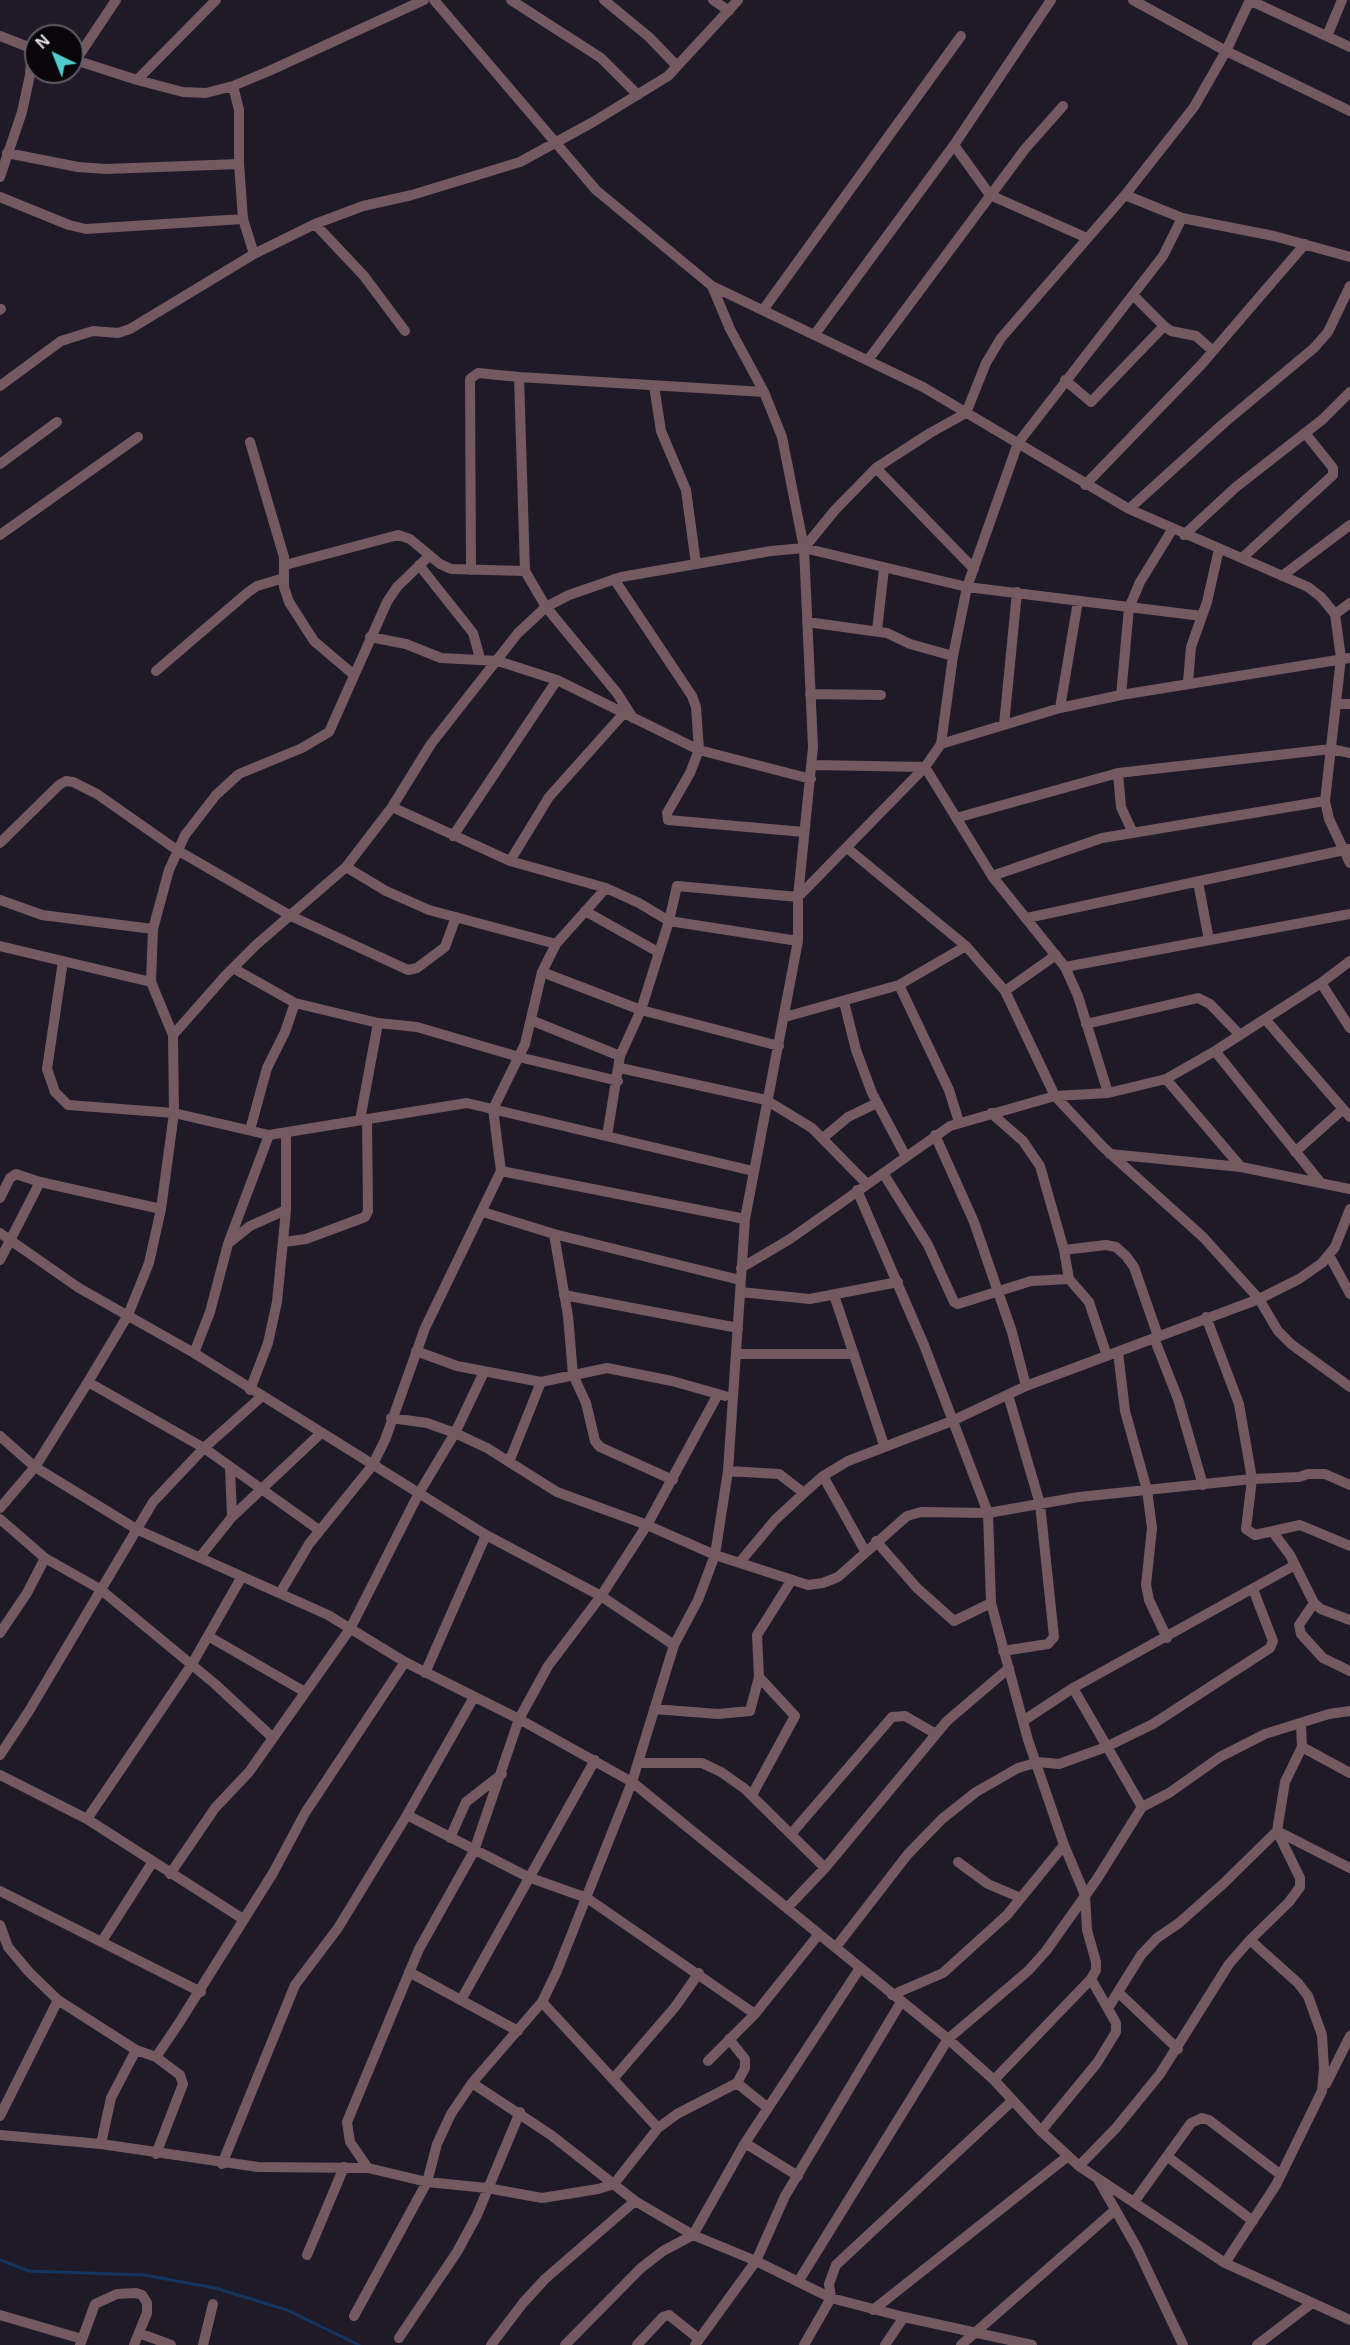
<!DOCTYPE html>
<html>
<head>
<meta charset="utf-8">
<style>
  body { margin:0 }
  #map { position:relative; width:1350px; height:2345px; overflow:hidden; background:#1f1a27; font-family:Helvetica,sans-serif }
  canvas { display:block }
  .north { position:absolute; left:24px; top:24px; width:60px; height:60px; box-sizing:border-box; background:#08060b; border:2px solid #605d64; border-radius:50%; rotate:317deg; font-size:16px; font-weight:700; line-height:24px; text-align:center; color:#e3e0e9 }
  .north::after { content:''; display:block; margin:auto; width:21px; height:27px; background:#53cdcb; clip-path:polygon(50% 0,100% 100%,50% 72%,0 100%) }
</style>
</head>
<body>
<div id="map">
<canvas width="1350" height="2345"></canvas>
<div class="north">N</div>
</div>
<script>
const context = document.querySelector('canvas').getContext('2d');
context.lineJoin = 'round';
const poly = rows => new Path2D(rows.map(r => 'M' + r).join(''));
function stroke(path, color, width, dash) { context.strokeStyle = color; context.lineWidth = width; context.lineCap = dash ? 'butt' : 'round'; context.setLineDash(dash || []); context.stroke(path); }
stroke(poly([
  [0,2260,29,2271,144,2275,215,2288,287,2310,359,2345]
]), '#143560', 3);
stroke(poly([
  [511,0,601,58,638,95],
  [604,0,649,37,677,66],
  [713,0,729,11],
  [1133,0,1226,51,1350,111],
  [1249,0,1350,47],
  [0,36,36,50],
  [1327,36,1342,0],
  [72,59,137,80,183,92,206,93,233,86,269,71,424,0],
  [76,60,116,0],
  [137,80,216,0],
  [233,86,239,110,239,164,243,219,254,254],
  [954,145,990,195,1087,238],
  [7,153,78,167,106,169,239,164],
  [0,177,22,112,30,75,32,49],
  [1125,195,1182,218,1274,236,1350,257],
  [0,197,69,225,86,229,243,219],
  [315,224,364,276,405,331],
  [712,286,923,387,1129,509,1308,587,1321,597,1335,614,1341,658,1325,801,1329,819,1350,863],
  [1134,296,1164,326,1171,331,1196,336,1213,351],
  [0,310,1,309],
  [763,310,961,36],
  [815,334,954,145,1051,0],
  [868,360,1025,149,1063,106],
  [1065,380,1091,402,1164,326],
  [0,386,61,341,93,331,118,333,130,329,254,254,315,224,363,206,412,195,520,162,593,122,668,76,738,0],
  [654,386,661,431,686,490,696,564],
  [250,442,284,557,284,587,289,602,314,641,354,675],
  [0,464,57,422],
  [876,468,974,569],
  [1085,485,1201,365,1305,244],
  [1129,509,1224,423,1314,348,1328,332,1350,286],
  [0,535,138,437],
  [1184,535,1236,487,1323,419,1350,392],
  [804,548,835,510,876,468,930,433,966,413,986,363,1001,338,1125,195,1194,107,1226,51,1250,0],
  [1242,558,1333,475,1333,468,1305,433],
  [285,565,398,535,410,539,440,564,451,569,525,571],
  [419,565,473,633,480,658],
  [471,570,470,379,478,373,519,377],
  [1282,576,1350,525],
  [614,579,692,696,696,707,699,750,690,773,667,813,668,820,804,832],
  [1335,614,1350,603],
  [807,622,887,633,910,644,953,656],
  [877,630,884,569],
  [370,637,406,644,441,658,498,661,557,680,699,750,811,779],
  [156,671,247,593,257,586,284,578],
  [1188,682,1191,647,1207,602,1219,549],
  [810,694,881,695],
  [1121,695,1129,608,1140,582,1172,530],
  [1338,704,1350,704],
  [1060,708,1078,601],
  [633,718,617,693,546,607,525,571,519,377,764,392],
  [1004,725,1017,592],
  [941,744,1060,708,1121,695,1350,658],
  [812,765,925,767,992,876,1065,967,1078,996,1108,1093],
  [1118,773,1121,807,1132,831],
  [392,807,510,861,606,888],
  [956,818,1118,773,1331,749,1350,753],
  [453,836,557,680],
  [0,843,59,785,66,781,73,782,97,794,177,850,291,916,408,970,417,968,445,947,456,917],
  [847,848,966,946,1005,991,1055,1096,1103,1147,1203,1237,1259,1299,1278,1331,1291,1344,1350,1387],
  [510,861,549,797,624,713],
  [346,867,386,891,429,910,556,944,606,888,639,903,669,921,677,886,798,897,925,767,941,744,953,656,967,587,1018,443,1163,256,1182,218],
  [992,876,1102,838,1325,801],
  [1198,882,1209,940],
  [0,900,42,915,153,929],
  [585,911,658,952],
  [1027,918,1349,849],
  [556,944,542,972,525,1044,493,1109,501,1171,745,1219],
  [0,946,151,982],
  [63,961,47,1069,55,1092,68,1105,174,1113,269,1135,467,1103,753,1171],
  [1065,967,1350,914],
  [233,968,295,1003,285,1032,267,1068,250,1130],
  [542,972,641,1010,779,1046],
  [1321,983,1350,1028],
  [899,985,949,1090,959,1122],
  [1005,991,1056,955],
  [844,1002,856,1050,872,1093,905,1155],
  [295,1003,378,1023,417,1027,519,1057,618,1081],
  [785,1017,899,985,966,946],
  [1265,1019,1350,1117],
  [533,1021,620,1056],
  [1086,1024,1198,998,1210,1004,1240,1035],
  [173,1035,151,982,153,929,169,870,185,835,216,795,239,774,302,748,329,732,387,602,397,587,429,556],
  [1215,1051,1320,1182],
  [620,1068,766,1100,812,1128,866,1183],
  [1166,1079,1241,1167],
  [991,1113,1023,1141,1040,1166,1064,1250,1069,1279,1089,1302,1107,1356],
  [360,1120,378,1023],
  [935,1135,974,1222,1012,1332,1026,1386],
  [607,1136,620,1056,641,1010,669,921,798,941],
  [823,1138,848,1117,877,1103],
  [1295,1152,1343,1109],
  [1110,1154,1241,1167,1350,1189],
  [883,1173,928,1245,954,1302,958,1304,1031,1281,1069,1279],
  [857,1190,924,1345,988,1513,991,1603,1028,1740,1064,1845,1085,1895,1087,1930,1096,1962,1096,1970,1091,1979,994,2080],
  [0,1198,10,1178,16,1174,40,1182,161,1209],
  [483,1212,554,1234,740,1280],
  [0,1233,79,1288,194,1353,486,1535,601,1596,674,1645],
  [554,1234,568,1316,573,1375,586,1403,595,1441,600,1447,673,1480],
  [230,1242,250,1226,286,1210],
  [284,1242,306,1239,365,1217,368,1211,367,1119],
  [1064,1250,1106,1245,1116,1247,1126,1256,1134,1267,1158,1336],
  [1329,1255,1350,1294],
  [0,1260,40,1182],
  [741,1268,790,1239,950,1126,1055,1096,1108,1093,1166,1079,1215,1051,1321,983,1350,961],
  [740,1292,810,1299,898,1282],
  [564,1295,738,1328],
  [834,1295,884,1445],
  [1206,1317,1239,1404,1252,1479,1246,1529,1255,1535,1300,1525,1350,1546],
  [1154,1338,1178,1399,1203,1485],
  [416,1351,457,1366,541,1382,607,1368,672,1381,725,1396],
  [1118,1352,1125,1411,1147,1490,1152,1528,1146,1585,1149,1600,1167,1638],
  [194,1353,210,1312,228,1244,269,1135],
  [736,1354,854,1354],
  [88,1382,204,1448,319,1530],
  [250,1390,268,1343,277,1302,286,1210,286,1133],
  [391,1418,427,1423,455,1433,487,1448,557,1492,647,1525,715,1555,808,1585,823,1583,838,1577,907,1516,921,1512,988,1513,1079,1497,1252,1479,1299,1477,1308,1474,1325,1474,1350,1485],
  [0,1436,35,1467,138,1530,328,1615,405,1662,519,1719,632,1782,948,2039,994,2080,1041,2131,1079,2166,1225,2263,1350,2320],
  [509,1462,541,1382],
  [230,1467,232,1517],
  [728,1471,779,1474,804,1493],
  [823,1476,865,1551],
  [0,1508,35,1467,88,1382,128,1315,149,1263,161,1209,174,1113,173,1035,225,976,256,945,346,867,392,807,431,744,518,633,546,607,569,595,621,577,771,551,804,548,967,587,1202,616],
  [0,1519,45,1558,100,1589,215,1684,272,1737],
  [1272,1531,1290,1555,1314,1603,1321,1609,1350,1620],
  [876,1541,917,1588,954,1621,991,1603],
  [200,1557,232,1517,321,1433],
  [740,1562,775,1520,804,1493,823,1476,848,1461,952,1421,1026,1386,1259,1299,1299,1279,1322,1263,1335,1247,1350,1209],
  [280,1593,309,1544,372,1466,385,1440,425,1328,501,1171],
  [1314,1603,1299,1625,1301,1634,1323,1658,1350,1671],
  [0,1633,27,1593,45,1558],
  [208,1636,305,1692],
  [1003,1651,1048,1644,1054,1637,1040,1504,1008,1395],
  [425,1673,486,1535],
  [1073,1688,1142,1807],
  [654,1709,718,1714,750,1711,759,1677,757,1635,791,1581],
  [1023,1721,1073,1688,1295,1565],
  [1301,1724,1302,1747,1350,1773],
  [0,1755,29,1711,153,1502,204,1448,261,1397],
  [638,1763,702,1763,721,1772,745,1789,825,1868],
  [0,1775,87,1819,243,1919],
  [752,1795,795,1716,759,1677],
  [407,1815,528,1877,587,1898,755,2014,819,1934],
  [87,1819,192,1664,241,1578],
  [1277,1831,1350,1868],
  [791,1834,892,1717,905,1716,936,1734],
  [450,1838,466,1802,502,1774],
  [958,1862,988,1884,1021,1898],
  [170,1874,215,1808,249,1772,350,1629,419,1493,455,1433,484,1372],
  [0,1891,201,1992],
  [787,1908,825,1868,947,1721,1009,1668],
  [0,1925,8,1947,29,1972,58,2000,136,2050],
  [102,1941,152,1863],
  [836,1947,908,1854,942,1819,976,1792,1018,1768,1038,1762,1059,1764,1106,1747,1153,1724,1270,1648,1273,1641,1253,1589],
  [409,1972,518,2031],
  [1118,1992,1178,2049],
  [892,1995,943,1973,1007,1915,1064,1845],
  [461,2000,595,1760],
  [1108,2008,1141,1955,1157,1938,1179,1923,1224,1883,1277,1831],
  [156,2057,180,2075,183,2084,156,2154],
  [708,2061,755,2014],
  [613,2079,675,2007,699,1973],
  [472,2083,551,2135,635,2201,693,2235,756,2261,831,2298,904,2317,1032,2345],
  [737,2083,768,2108],
  [1326,2084,1350,2036],
  [0,2116,58,2000],
  [658,2128,677,2114,737,2083,745,2068,745,2059,729,2039],
  [1041,2131,1097,2063,1116,2032,1116,2023,1091,1979],
  [0,2135,101,2144,258,2167,368,2168,427,2182,487,2188,542,2198,598,2189,614,2184,658,2128,542,2002],
  [745,2143,798,2176],
  [101,2144,111,2098,136,2050,156,2057,179,2023,273,1873,305,1813,405,1662],
  [1168,2157,1253,2221],
  [222,2164,295,1985,338,1928,407,1815,474,1697],
  [1079,2166,1116,2128,1160,2074,1229,1964,1250,1940,1289,1902,1300,1887,1300,1878,1277,1831,1285,1782,1302,1747],
  [368,2168,350,2142,347,2122,419,1949,474,1851,519,1719,548,1666,601,1596,647,1525,718,1394],
  [1099,2181,1137,2248,1183,2345],
  [1134,2202,1191,2123,1202,2118,1209,2120,1281,2175],
  [307,2255,344,2167],
  [1225,2263,1276,2185,1322,2091,1324,2068,1322,2035,1308,1996,1298,1983,1250,1940],
  [798,2282,948,2039,1028,1971,1046,1951,1097,1879,1142,1807,1169,1793,1220,1757,1265,1734,1329,1714,1350,1711],
  [873,2310,1068,2156],
  [0,2315,82,2339],
  [354,2316,427,2182,437,2144,451,2114,472,2083,542,2002,557,1971,632,1782,674,1645,698,1600,715,1555,728,1471,745,1219,798,941,798,897,813,747,804,548,782,437,764,392,730,329,712,286,596,190,434,0],
  [139,2333,171,2345],
  [399,2338,457,2252,477,2215,520,2112],
  [80,2345,95,2304,117,2294,136,2293,142,2295,147,2303,147,2313,134,2345],
  [203,2345,213,2304],
  [491,2345,523,2303,545,2279,635,2201],
  [565,2345,641,2268,663,2251,693,2235,745,2143,860,1968],
  [637,2345,663,2317,669,2315,699,2339],
  [695,2345,756,2261,785,2196,901,2002],
  [804,2345,831,2298,829,2284,836,2265,1012,2101],
  [885,2345,904,2317],
  [961,2345,1115,2210],
  [1257,2345,1312,2303]
]), '#755961', 10);
</script>
</body>
</html>
